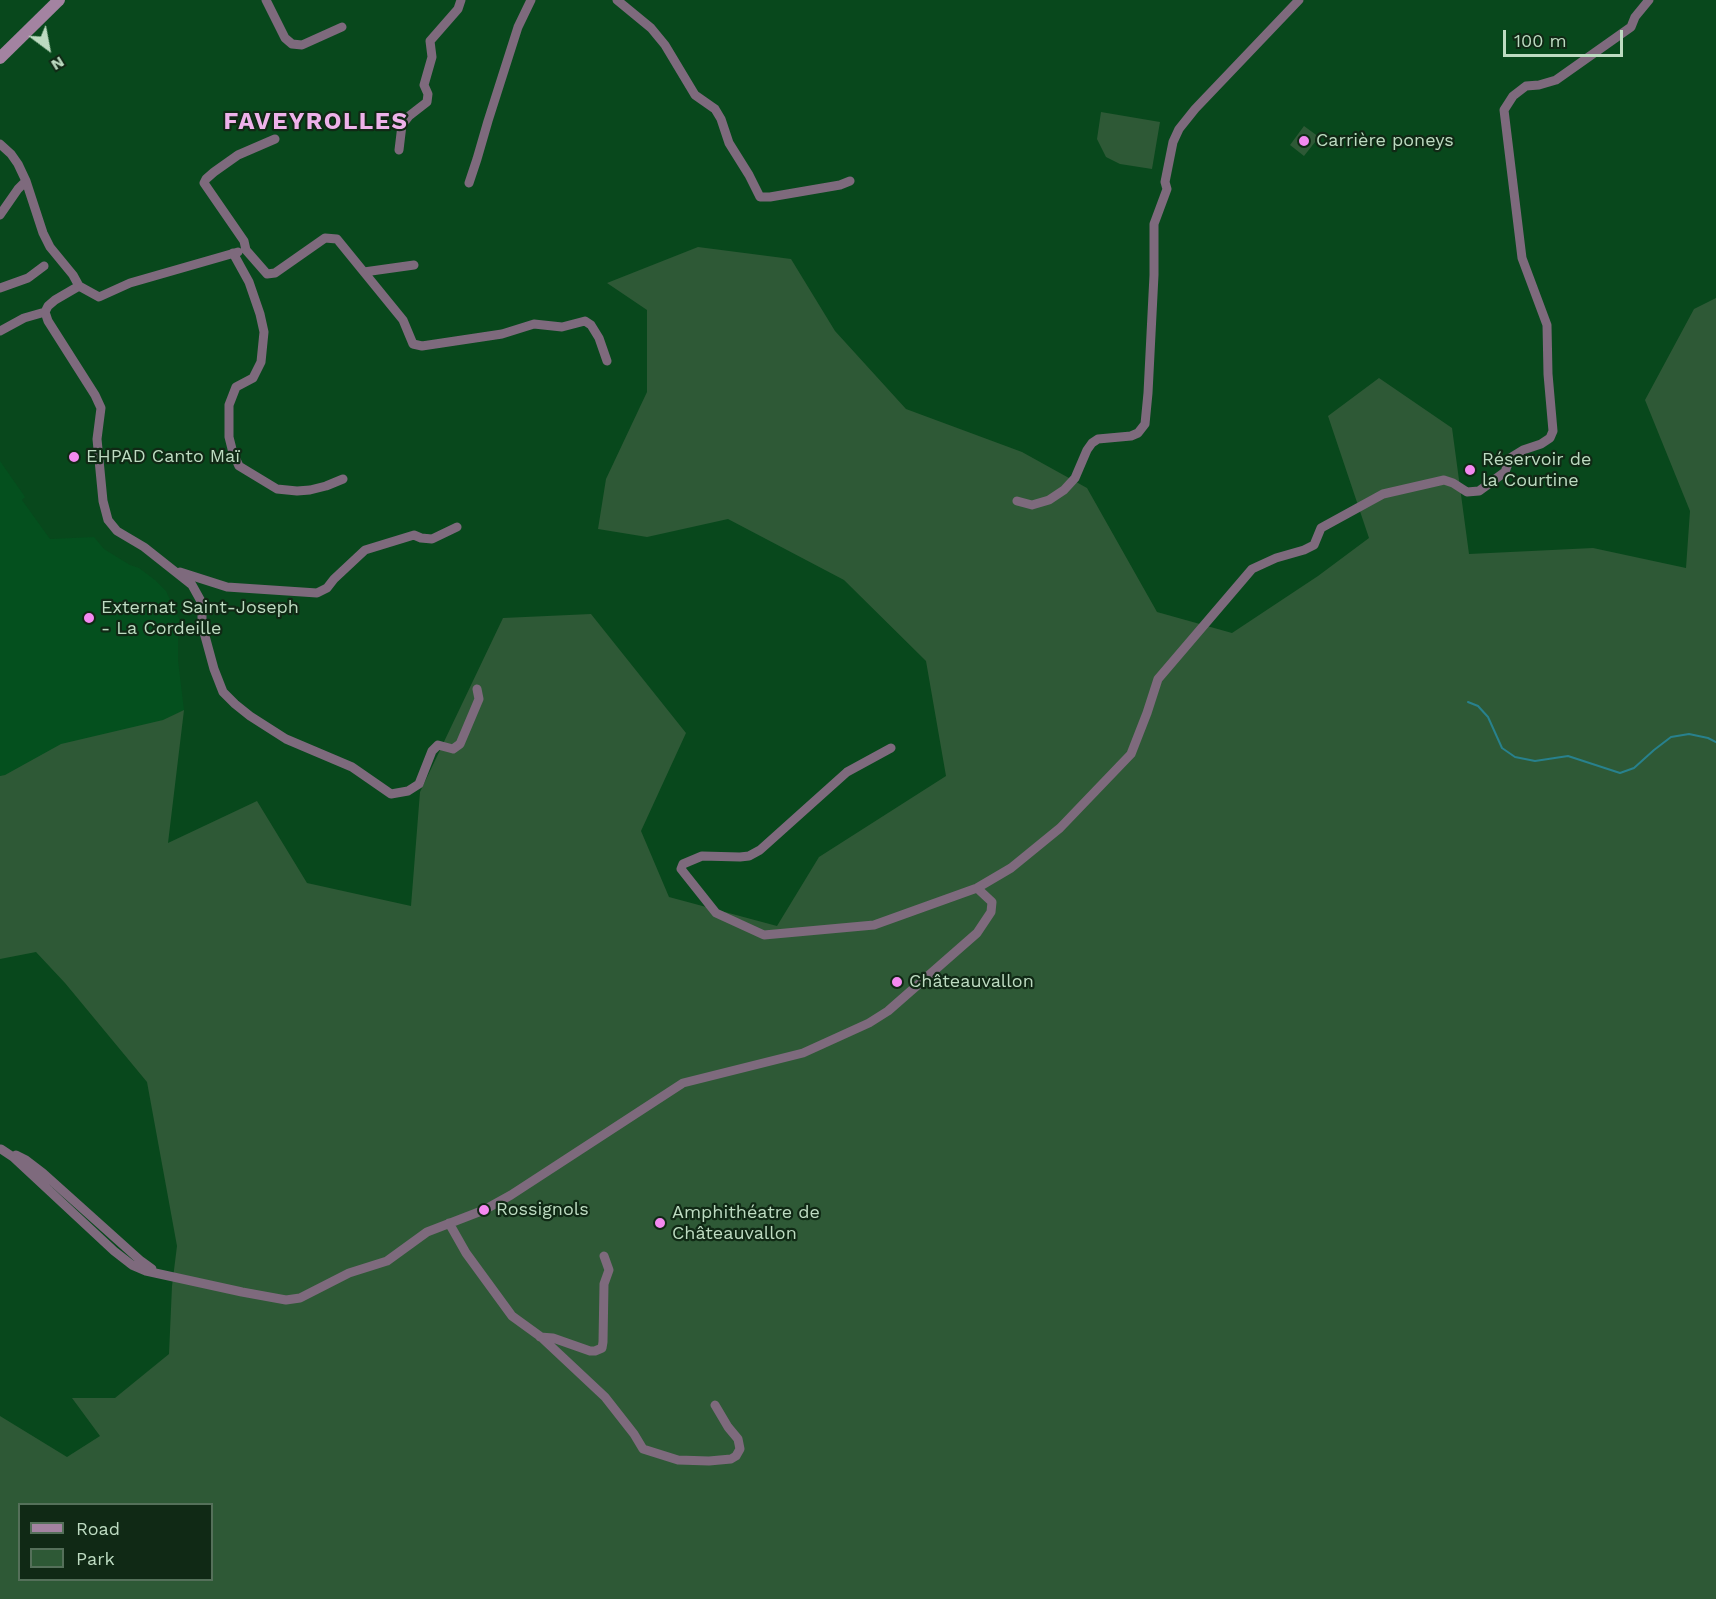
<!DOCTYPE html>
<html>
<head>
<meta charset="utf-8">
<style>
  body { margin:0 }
  #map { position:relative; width:1716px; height:1599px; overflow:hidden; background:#08481c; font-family:"Work Sans",sans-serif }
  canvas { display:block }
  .legend { position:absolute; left:18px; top:1503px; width:195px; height:78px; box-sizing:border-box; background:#102915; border:2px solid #55705a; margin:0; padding:8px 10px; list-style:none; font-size:18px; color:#bddbc1 }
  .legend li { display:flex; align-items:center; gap:12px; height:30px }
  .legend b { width:30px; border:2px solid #55705a }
  .north { position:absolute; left:18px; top:18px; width:60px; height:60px; -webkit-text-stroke:4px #102915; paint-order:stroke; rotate:148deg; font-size:16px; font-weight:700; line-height:24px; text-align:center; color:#bddbc1 }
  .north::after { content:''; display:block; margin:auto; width:21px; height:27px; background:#bddbc1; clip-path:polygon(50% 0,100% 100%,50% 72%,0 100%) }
  .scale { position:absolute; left:1503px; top:30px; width:120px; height:27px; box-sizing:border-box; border:3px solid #bddbc1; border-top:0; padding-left:8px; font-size:18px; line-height:21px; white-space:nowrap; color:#bddbc1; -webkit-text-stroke:4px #102915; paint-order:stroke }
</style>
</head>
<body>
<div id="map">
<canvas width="1716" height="1599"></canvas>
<ul class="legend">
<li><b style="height:8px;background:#a383a1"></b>Road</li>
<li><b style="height:16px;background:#2e5936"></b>Park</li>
</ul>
<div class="north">N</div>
<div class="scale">100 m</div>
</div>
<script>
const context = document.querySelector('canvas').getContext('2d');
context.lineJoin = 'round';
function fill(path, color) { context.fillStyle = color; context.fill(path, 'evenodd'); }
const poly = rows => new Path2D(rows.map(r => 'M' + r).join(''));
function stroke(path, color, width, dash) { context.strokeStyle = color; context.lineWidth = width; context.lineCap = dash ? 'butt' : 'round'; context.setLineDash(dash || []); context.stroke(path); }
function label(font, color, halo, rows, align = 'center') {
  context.font = font + ' "Work Sans",sans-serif'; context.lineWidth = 4.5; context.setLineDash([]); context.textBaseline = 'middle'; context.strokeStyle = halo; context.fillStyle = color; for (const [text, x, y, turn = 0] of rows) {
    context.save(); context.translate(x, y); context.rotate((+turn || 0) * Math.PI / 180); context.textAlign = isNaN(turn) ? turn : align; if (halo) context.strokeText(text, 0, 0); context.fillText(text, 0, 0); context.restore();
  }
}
fill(poly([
  [0,461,25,497,22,500,50,539,94,537,104,549,130,565,139,568,155,580,166,591,182,625,178,639,178,660,184,710,164,720,5,775,0,776]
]), '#04501e');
fill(poly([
  [1101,112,1160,122,1152,169,1120,164,1106,157,1097,139],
  [1304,126,1319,137,1304,156,1290,145],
  [698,247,791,259,835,331,906,409,1022,452,1087,488,1157,612,1232,633,1318,576,1369,538,1328,416,1379,378,1452,428,1469,554,1593,548,1686,568,1690,511,1645,400,1694,309,1716,298,1716,1599,0,1599,0,1416,67,1457,100,1436,72,1398,115,1398,169,1354,172,1286,177,1246,147,1082,65,983,36,952,0,959,0,776,5,775,61,744,163,720,184,710,168,843,257,801,307,883,411,906,420,792,503,618,591,614,686,733,641,831,669,897,777,926,819,857,946,776,926,661,844,580,728,519,647,537,598,529,606,479,647,392,647,310,607,283],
  [20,1504,212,1504,212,1580,20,1580]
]), '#2e5936');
stroke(poly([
  [1468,702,1478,706,1488,717,1502,748,1515,757,1535,761,1568,756,1620,773,1634,768,1654,750,1671,737,1689,734,1708,738,1716,742]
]), '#28818d', 2);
stroke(poly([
  [266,0,285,38,292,44,302,45,342,27],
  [617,0,651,28,665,45,695,95,715,109,721,119,729,143,749,175,760,197,770,197,840,185,850,181],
  [275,139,238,155,214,172,206,179,204,183,244,241,246,250,267,274,275,273,325,238,337,239,403,320,413,344,422,346,502,334,534,324,562,327,585,321,591,325,599,338,607,361],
  [0,144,11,154,18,164,26,181,43,233,50,247,73,275,79,286,99,297,130,283,238,252],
  [399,150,402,125,409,116,427,102,428,94,424,85,432,57,430,41,458,9,461,0],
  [469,183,477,159,488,121,518,27,531,0],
  [0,215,18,189,26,181],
  [233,253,249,282,260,314,264,332,261,362,253,378,236,387,229,405,229,437,233,453,239,466,277,489,297,491,310,490,326,486,343,479],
  [364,272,414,265],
  [79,286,55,300,48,306,45,312,48,321,95,395,101,408,97,439,103,501,108,520,117,531,144,547,192,585,202,603,202,625,214,669,223,692,235,704,250,716,286,739,352,767,391,794,408,791,419,784,432,751,438,745,453,749,460,744,479,699,477,689],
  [0,288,28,278,44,266],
  [0,331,24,318,45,312],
  [1017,501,1032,505,1049,500,1064,490,1075,478,1087,450,1092,443,1098,439,1131,436,1138,433,1145,424,1148,393,1154,275,1154,224,1167,189,1165,182,1173,142,1179,129,1195,109,1299,0],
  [180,572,227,587,317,593,327,588,334,579,365,550,414,535,421,538,432,539,457,527],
  [891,748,847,772,760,850,749,856,740,857,702,856,683,864,681,869,716,913,764,935,874,925,977,888,1011,868,1060,828,1131,754,1147,713,1158,679,1252,569,1276,558,1304,550,1314,545,1321,528,1383,494,1444,480,1453,483,1467,492,1479,491,1505,472,1510,458,1523,450,1541,444,1550,438,1553,431,1548,374,1547,325,1522,258,1504,110,1513,96,1526,86,1539,85,1556,80,1631,27,1635,17,1649,0],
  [1,1149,13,1157,114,1251,132,1265,146,1271,242,1292,286,1300,300,1298,349,1273,387,1261,427,1232,484,1210,511,1195,683,1083,803,1053,869,1023,888,1011,977,933,991,912,992,902,977,888],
  [16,1155,26,1160,43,1173,141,1261,152,1269],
  [449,1223,466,1253,512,1316,541,1337,605,1397,634,1434,643,1449,678,1460,709,1461,731,1459,736,1456,740,1449,738,1439,728,1427,715,1405],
  [540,1337,553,1338,590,1351,595,1351,602,1348,603,1342,604,1284,609,1270,604,1256]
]), '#7e6a7d', 9);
stroke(poly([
  [0,58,59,0]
]), '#a383a1', 12);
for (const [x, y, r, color] of [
  [1304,141,6,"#f489f0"],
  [74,457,6,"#f489f0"],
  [1470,470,6,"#f489f0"],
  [89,618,6,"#f489f0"],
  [897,982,6,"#f489f0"],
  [484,1210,6,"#f489f0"],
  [660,1223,6,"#f489f0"]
]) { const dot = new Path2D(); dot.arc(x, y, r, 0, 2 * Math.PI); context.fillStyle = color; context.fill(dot); stroke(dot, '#102915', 2); }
label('18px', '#bddbc1', '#102915', [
  ["Carrière poneys",1316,141],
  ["EHPAD Canto Maï",86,457],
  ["Réservoir de",1482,460],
  ["la Courtine",1482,481],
  ["Externat Saint-Joseph",101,608],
  ["- La Cordeille",101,629],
  ["Châteauvallon",909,982],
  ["Rossignols",496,1210],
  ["Amphithéatre de",672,1213],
  ["Châteauvallon",672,1234]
], 'left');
context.letterSpacing = '1.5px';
label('bold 24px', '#eeb2ea', '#102915', [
  ["FAVEYROLLES",316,122]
]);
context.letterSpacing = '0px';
</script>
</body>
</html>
